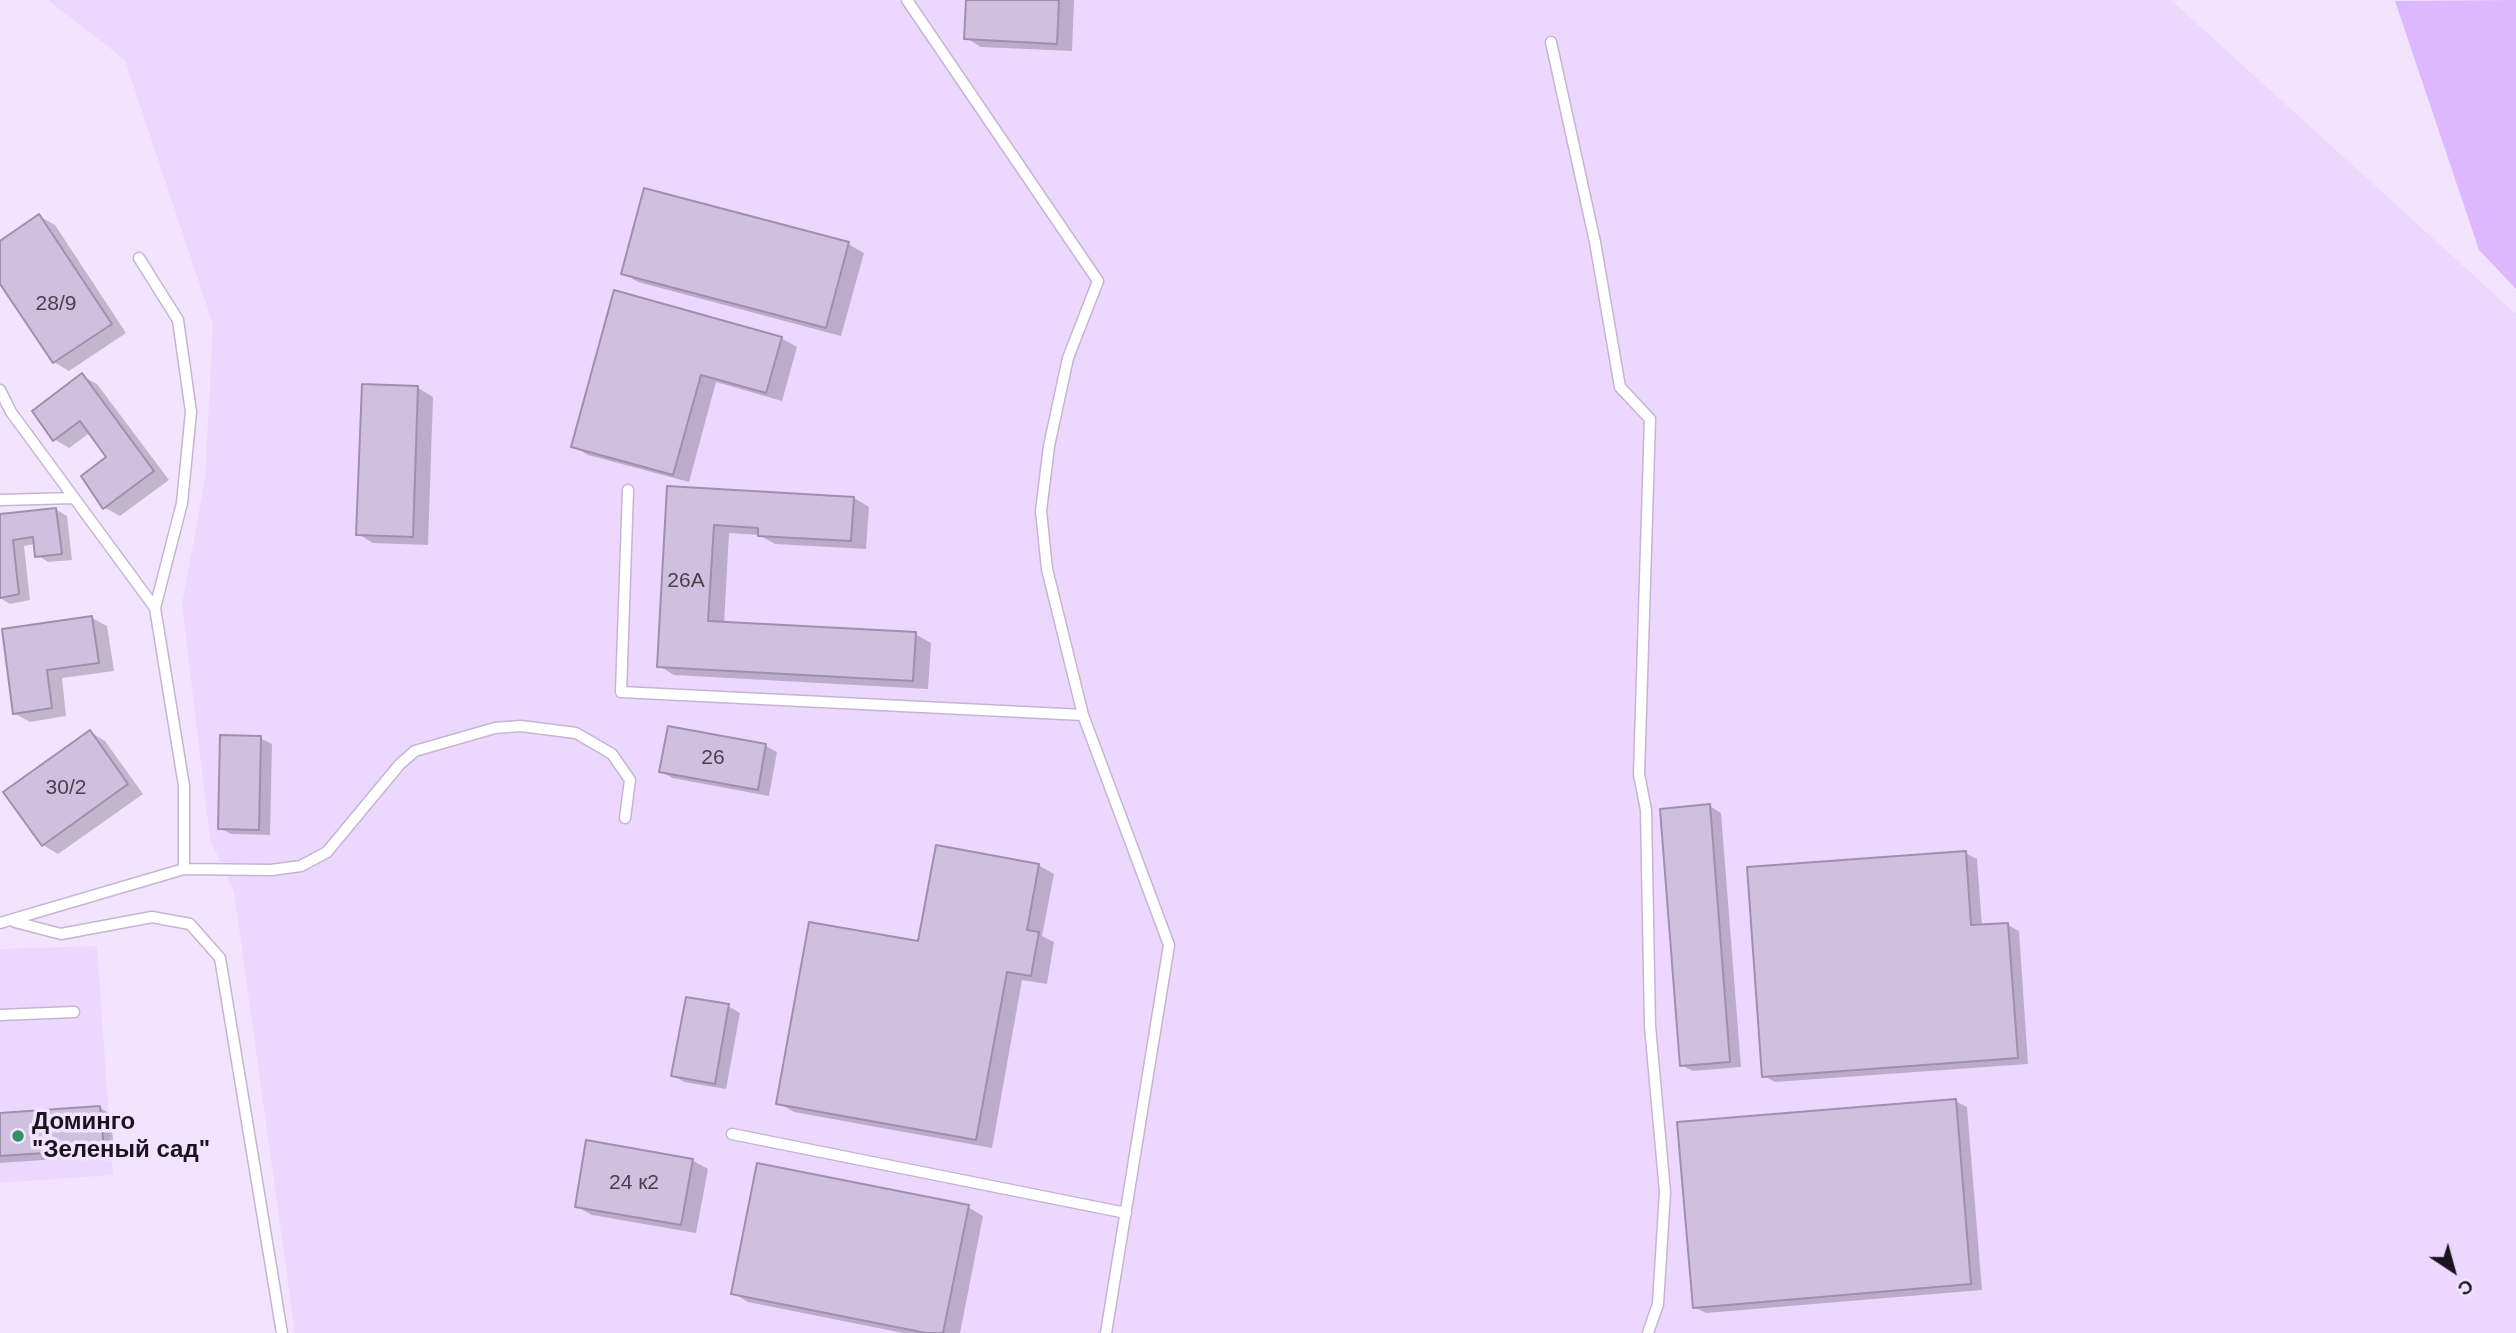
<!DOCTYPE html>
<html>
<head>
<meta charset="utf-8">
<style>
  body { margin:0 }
  #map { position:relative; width:2516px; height:1333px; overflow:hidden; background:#f2e4fe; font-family:Helvetica,sans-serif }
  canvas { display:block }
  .north { position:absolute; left:2418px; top:1235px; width:70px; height:70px; -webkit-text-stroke:5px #f2e4fe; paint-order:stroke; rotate:144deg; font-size:19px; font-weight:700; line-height:28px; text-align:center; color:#1a141f }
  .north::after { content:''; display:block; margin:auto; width:24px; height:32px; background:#1a141f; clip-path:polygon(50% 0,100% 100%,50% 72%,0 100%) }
</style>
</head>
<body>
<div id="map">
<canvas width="2516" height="1333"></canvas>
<div class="north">С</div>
</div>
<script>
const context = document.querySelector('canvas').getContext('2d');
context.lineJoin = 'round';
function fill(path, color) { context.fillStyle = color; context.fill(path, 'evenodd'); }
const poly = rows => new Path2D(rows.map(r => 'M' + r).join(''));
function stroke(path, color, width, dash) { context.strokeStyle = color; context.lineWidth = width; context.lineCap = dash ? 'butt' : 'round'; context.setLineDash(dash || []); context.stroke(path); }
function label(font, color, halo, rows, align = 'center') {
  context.font = font + ' Helvetica,sans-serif'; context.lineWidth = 7; context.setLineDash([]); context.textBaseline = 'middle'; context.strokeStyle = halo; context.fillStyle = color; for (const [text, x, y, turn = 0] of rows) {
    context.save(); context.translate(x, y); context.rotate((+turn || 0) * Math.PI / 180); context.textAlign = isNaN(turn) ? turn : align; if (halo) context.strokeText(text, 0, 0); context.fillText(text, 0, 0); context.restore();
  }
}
fill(poly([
  [48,0,2171,0,2516,314,2516,1333,295,1333,234,892,210,839,182,604,205,479,213,324,125,60],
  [97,946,113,1175,0,1183,0,949]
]), '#ecd8ff');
fill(poly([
  [2516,0,2516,289,2479,250,2395,1]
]), '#deb8ff');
fill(poly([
  [967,0,1074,0,1072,51,981,47,966,38],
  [39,216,55,225,126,333,69,371,54,362,0,281,0,243],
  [848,244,864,253,841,336,638,282,623,273],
  [615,292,781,338,797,347,782,401,716,382,689,482,588,455,573,446],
  [82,376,97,384,169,480,120,516,105,508,109,457,91,432,69,448,54,439],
  [418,388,433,397,428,545,373,543,358,534],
  [669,488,854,498,869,507,866,549,775,544,759,535,729,533,724,624,915,634,931,643,928,689,674,675,659,666],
  [55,509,67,516,72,560,48,562,37,555,35,544,24,546,30,600,10,604,0,598,0,515],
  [92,618,107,626,114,671,62,678,66,716,30,722,14,713,4,630],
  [669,728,766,746,777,752,769,796,672,778,661,771],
  [90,732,105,741,143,794,58,854,43,845],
  [260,738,272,744,270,835,231,834,220,828],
  [1710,806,1721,813,1741,1067,1693,1071,1681,1065],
  [1965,853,1977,859,1982,926,2008,925,2019,931,2028,1064,1775,1082,1764,1076],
  [1038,865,1054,874,1042,936,1054,942,1047,984,1022,980,992,1148,794,1112,778,1103],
  [728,1006,740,1013,726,1089,684,1082,673,1075],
  [1955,1101,1967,1107,1982,1290,1706,1313,1694,1307],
  [100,1108,111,1114,114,1155,0,1163,0,1115],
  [692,1160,708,1169,696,1233,592,1215,577,1207],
  [968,1207,983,1216,960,1333,903,1333,748,1302,733,1293]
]), '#0003');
const building = poly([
  [966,0,1059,0,1057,44,964,39,966,0],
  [644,188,849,242,826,328,621,274,644,188],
  [39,214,112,324,53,363,0,284,0,241,39,214],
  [614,290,782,337,766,393,701,375,673,475,571,447,614,290],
  [82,373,154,471,103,509,81,476,106,457,80,421,53,441,32,411,82,373],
  [362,384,418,386,413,537,356,535,362,384],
  [667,486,854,497,851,541,758,536,758,528,714,525,708,621,916,632,913,681,657,667,667,486],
  [56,508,62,554,35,557,33,537,13,540,19,594,0,598,0,514,56,508],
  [92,616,99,663,47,670,52,708,13,714,2,629,92,616],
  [668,726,766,744,758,790,659,772,668,726],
  [90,730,128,784,42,846,3,792,90,730],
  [220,735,261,736,259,830,218,829,220,735],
  [1710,804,1730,1062,1680,1066,1660,809,1710,804],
  [936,845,1039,864,1027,930,1039,932,1031,976,1007,972,976,1140,776,1104,809,922,918,941,936,845],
  [1966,851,1971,925,2008,923,2018,1058,1762,1077,1747,867,1966,851],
  [686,997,729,1004,715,1084,671,1076,686,997],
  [1956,1099,1971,1284,1693,1308,1677,1122,1956,1099],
  [100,1106,104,1149,0,1156,0,1113,100,1106],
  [586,1140,693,1159,681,1225,575,1207,586,1140],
  [757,1163,969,1205,943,1333,926,1333,731,1294,757,1163]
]);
fill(building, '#d0c0df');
stroke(building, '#9f8fad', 2);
const service = poly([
  [907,0,1098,281,1068,358,1049,446,1041,511,1047,569,1083,715,1169,945,1106,1333],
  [1551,42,1595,242,1620,387,1650,419,1639,774,1646,810,1650,1026,1665,1192,1658,1304,1648,1333],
  [139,258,178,320,191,412,182,503,155,608],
  [0,390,11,412,155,608,184,786,184,869,0,923],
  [628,490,621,692,1083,715],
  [0,500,74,498],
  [184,869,271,870,301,866,327,852,400,764,415,751,495,728,521,726,576,733,612,754,630,780,625,818],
  [15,922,61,934,152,917,190,924,220,958,282,1333],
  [0,1015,74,1012],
  [732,1134,1126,1213]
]);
stroke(service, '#c5b4d3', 13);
stroke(service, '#fff', 10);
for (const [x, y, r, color] of [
  [18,1136,7,"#368e63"]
]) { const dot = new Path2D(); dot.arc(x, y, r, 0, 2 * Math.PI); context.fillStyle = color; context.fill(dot); stroke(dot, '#f2e4fe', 2.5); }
label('21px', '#483f4f', null, [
  ["28/9",56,304],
  ["26А",686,581],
  ["26",713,758],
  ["30/2",66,788],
  ["24 к2",634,1183]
]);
label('bold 24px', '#1a141f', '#f2e4fe', [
  ["Доминго",32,1122],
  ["\"Зеленый сад\"",32,1150]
], 'left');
</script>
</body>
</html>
